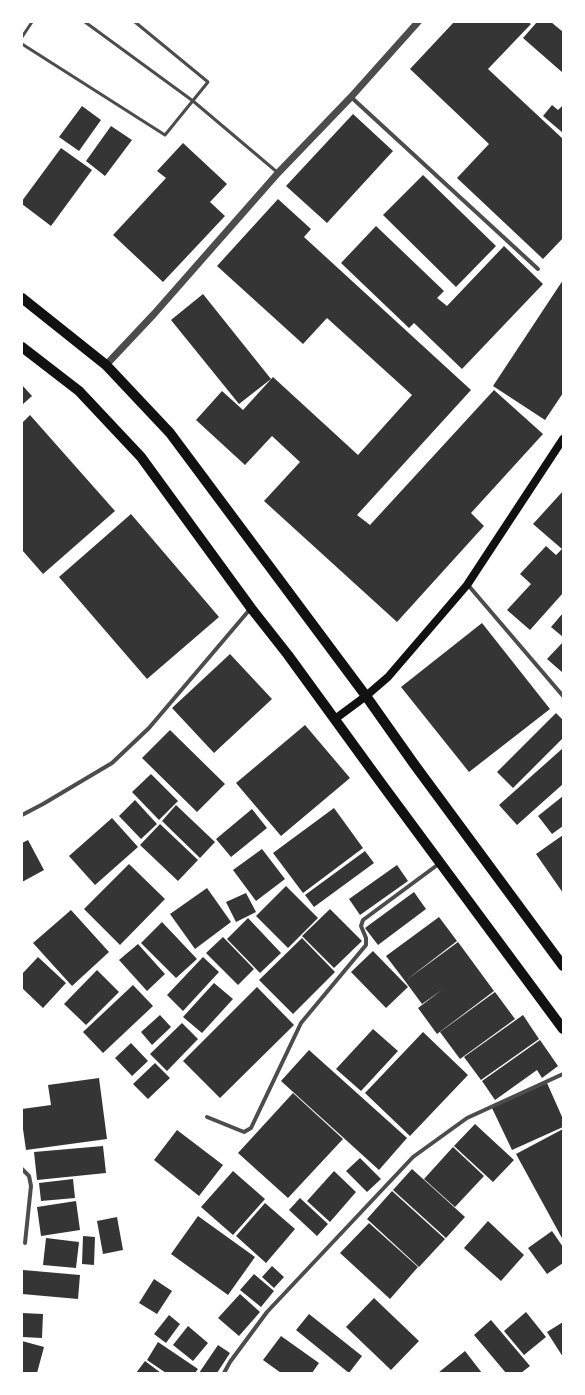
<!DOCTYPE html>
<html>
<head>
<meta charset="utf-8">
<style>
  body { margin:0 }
  #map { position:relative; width:585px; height:1395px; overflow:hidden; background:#fff; font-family:Signika,sans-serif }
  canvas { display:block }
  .frame { position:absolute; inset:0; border:23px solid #fff; pointer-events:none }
</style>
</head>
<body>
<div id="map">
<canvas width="585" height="1395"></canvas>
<div class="frame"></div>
</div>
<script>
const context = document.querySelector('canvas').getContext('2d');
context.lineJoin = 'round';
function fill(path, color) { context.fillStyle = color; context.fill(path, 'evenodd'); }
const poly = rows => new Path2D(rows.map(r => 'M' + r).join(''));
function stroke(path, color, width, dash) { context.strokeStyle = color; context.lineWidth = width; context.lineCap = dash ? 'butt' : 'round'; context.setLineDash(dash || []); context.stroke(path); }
fill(poly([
  [454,22,528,22,531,24,488,69,563,139,563,238,543,259,457,178,489,144,410,69],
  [537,22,551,22,563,32,563,73,523,38],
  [552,105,558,110,563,105,563,133,543,116],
  [82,106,101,120,79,151,59,137],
  [353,114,393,151,327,223,286,186],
  [111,126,132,140,105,176,86,161],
  [183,143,227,184,210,202,225,216,163,282,113,235,166,178,157,171],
  [61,148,92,170,51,226,22,204,22,201],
  [423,175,496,246,456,287,383,215],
  [278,199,311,229,304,237,471,390,357,515,370,525,494,390,543,434,471,513,484,526,397,622,264,501,300,462,272,436,245,465,196,420,222,391,243,410,273,377,358,455,412,395,327,318,303,344,217,266],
  [376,226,444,291,437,298,447,306,504,246,543,284,462,369,414,323,409,328,341,263],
  [563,280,563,393,545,420,493,386],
  [203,294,271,379,239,404,171,320],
  [22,385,32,396,22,405],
  [30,415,115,511,43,574,22,550,22,423],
  [563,491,563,593,530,630,507,610,531,584,520,574,546,546,556,555,562,549,533,524],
  [131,514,219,617,147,679,59,577],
  [563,613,563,637,551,627],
  [482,623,550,709,469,772,401,687],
  [563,642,563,673,547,659],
  [230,654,272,699,214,753,172,708],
  [556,713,563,720,563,738,513,788,497,772],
  [305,725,350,778,281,836,236,783],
  [170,730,225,784,197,812,142,758],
  [563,748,563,784,517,825,499,805],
  [151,774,178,801,159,820,132,792],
  [563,796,563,826,552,834,538,816],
  [135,800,157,824,141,839,119,816],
  [176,805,215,842,200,858,162,821],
  [334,808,363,848,303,893,273,853],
  [252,809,267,828,231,857,216,839],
  [112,818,138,847,95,885,69,856],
  [160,824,198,860,178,881,140,845],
  [563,835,563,893,536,854],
  [28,840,44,870,22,882,22,843],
  [262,849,285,879,256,901,233,870],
  [365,851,374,863,314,907,305,895],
  [129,864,165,899,120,945,84,909],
  [397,865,408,881,360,915,349,899],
  [286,886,318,918,288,948,256,916],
  [207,888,231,922,195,949,170,914],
  [414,892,426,909,378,945,365,928],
  [246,893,256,912,236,922,226,902],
  [330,909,362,941,334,968,302,936],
  [71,910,109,952,72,986,33,943],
  [439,917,457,941,405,981,386,956],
  [248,918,281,953,260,973,227,939],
  [162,922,197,959,176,978,141,943],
  [223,937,254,969,238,985,206,953],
  [302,938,335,972,293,1014,259,980],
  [458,942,494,991,437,1034,418,1008,443,989,422,1004,405,981],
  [138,944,165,974,147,991,119,960],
  [373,951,408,987,386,1008,351,972],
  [38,957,66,983,43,1008,22,988,22,974],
  [203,957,219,972,183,1011,167,995],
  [97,970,119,992,86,1025,64,1004],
  [214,983,233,999,202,1033,183,1017],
  [133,985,153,1006,103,1053,83,1032],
  [257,987,294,1025,220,1098,183,1061],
  [495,992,515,1019,460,1059,440,1032],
  [160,1015,171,1027,152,1045,141,1032],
  [523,1015,539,1039,481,1080,464,1057],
  [182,1023,198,1039,167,1071,150,1054],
  [373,1029,398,1051,361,1091,336,1069],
  [423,1032,468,1075,410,1136,365,1093],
  [540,1040,558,1066,542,1078,537,1070,495,1100,482,1081],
  [131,1043,148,1061,132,1076,115,1058],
  [309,1050,407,1138,379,1170,281,1081],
  [155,1063,170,1078,148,1099,133,1084],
  [99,1078,107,1139,26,1150,22,1122,22,1109,51,1105,48,1085],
  [547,1083,563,1119,563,1127,512,1150,492,1108],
  [293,1093,343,1139,288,1198,238,1153],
  [475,1124,514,1160,493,1182,454,1146],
  [563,1129,563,1240,516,1154],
  [177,1130,223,1165,199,1196,154,1160],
  [103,1146,106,1173,37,1180,34,1152],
  [453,1147,484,1176,455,1207,424,1179],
  [360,1158,381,1179,367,1192,346,1171],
  [412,1169,465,1217,446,1238,393,1190],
  [233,1171,265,1199,233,1235,201,1207],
  [334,1171,356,1192,330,1222,307,1201],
  [73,1179,75,1198,41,1201,39,1183],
  [392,1191,445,1239,419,1267,367,1219],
  [300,1198,328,1224,317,1236,289,1210],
  [76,1201,80,1230,41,1236,37,1207],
  [265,1203,295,1229,266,1263,236,1236],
  [198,1216,255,1257,228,1295,171,1254],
  [117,1217,123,1250,103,1254,97,1221],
  [488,1221,524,1255,501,1281,464,1248],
  [369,1223,418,1267,390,1299,340,1253],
  [552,1231,563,1247,563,1263,547,1274,528,1248],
  [83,1236,95,1237,94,1265,82,1264],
  [46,1238,79,1242,76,1268,43,1265],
  [272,1266,284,1277,274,1288,262,1277],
  [23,1270,80,1275,78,1299,22,1294],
  [254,1274,274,1291,261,1307,240,1290],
  [154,1279,172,1291,157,1314,139,1303],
  [240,1294,260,1312,239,1336,218,1318],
  [374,1298,419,1341,391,1370,346,1327],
  [526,1312,546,1337,524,1355,504,1331],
  [22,1313,43,1314,42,1338,22,1337],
  [309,1314,362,1356,349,1373,296,1330],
  [169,1315,180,1324,166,1343,154,1334],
  [491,1320,530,1366,521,1373,506,1373,474,1335],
  [563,1322,563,1357,547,1332],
  [188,1326,208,1343,193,1361,173,1345],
  [281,1336,319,1363,312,1373,281,1373,263,1360],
  [22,1341,44,1347,37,1373,22,1373],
  [158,1342,198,1369,195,1373,166,1373,147,1360],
  [218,1345,230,1353,217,1373,199,1373],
  [465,1351,482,1373,438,1373],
  [145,1361,161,1373,136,1373]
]), '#353535');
stroke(poly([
  [85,22,193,101,277,172],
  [22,37,32,22],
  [22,44,165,135,208,82,135,22]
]), '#4c4c4c', 3);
stroke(poly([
  [351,97,538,269],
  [468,585,563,696],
  [22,815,43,804,112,763,149,728,251,608],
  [207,1117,244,1132,251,1128,301,1023,366,945,366,938,361,926,363,920,440,863],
  [22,1169,29,1176,31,1186,25,1243],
  [224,1373,230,1362,267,1312,413,1157,467,1118,563,1074]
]), '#4c4c4c', 4);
stroke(poly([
  [106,365,154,314,278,173,351,97,418,22]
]), '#4c4c4c', 7);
stroke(poly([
  [335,719,366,696,388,677,467,585,563,439]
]), '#111', 8);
stroke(poly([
  [22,298,106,365,170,433,366,696,414,764,563,966],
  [22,347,79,391,141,457,251,608,288,655,384,787,563,1029]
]), '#111', 10);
</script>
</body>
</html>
